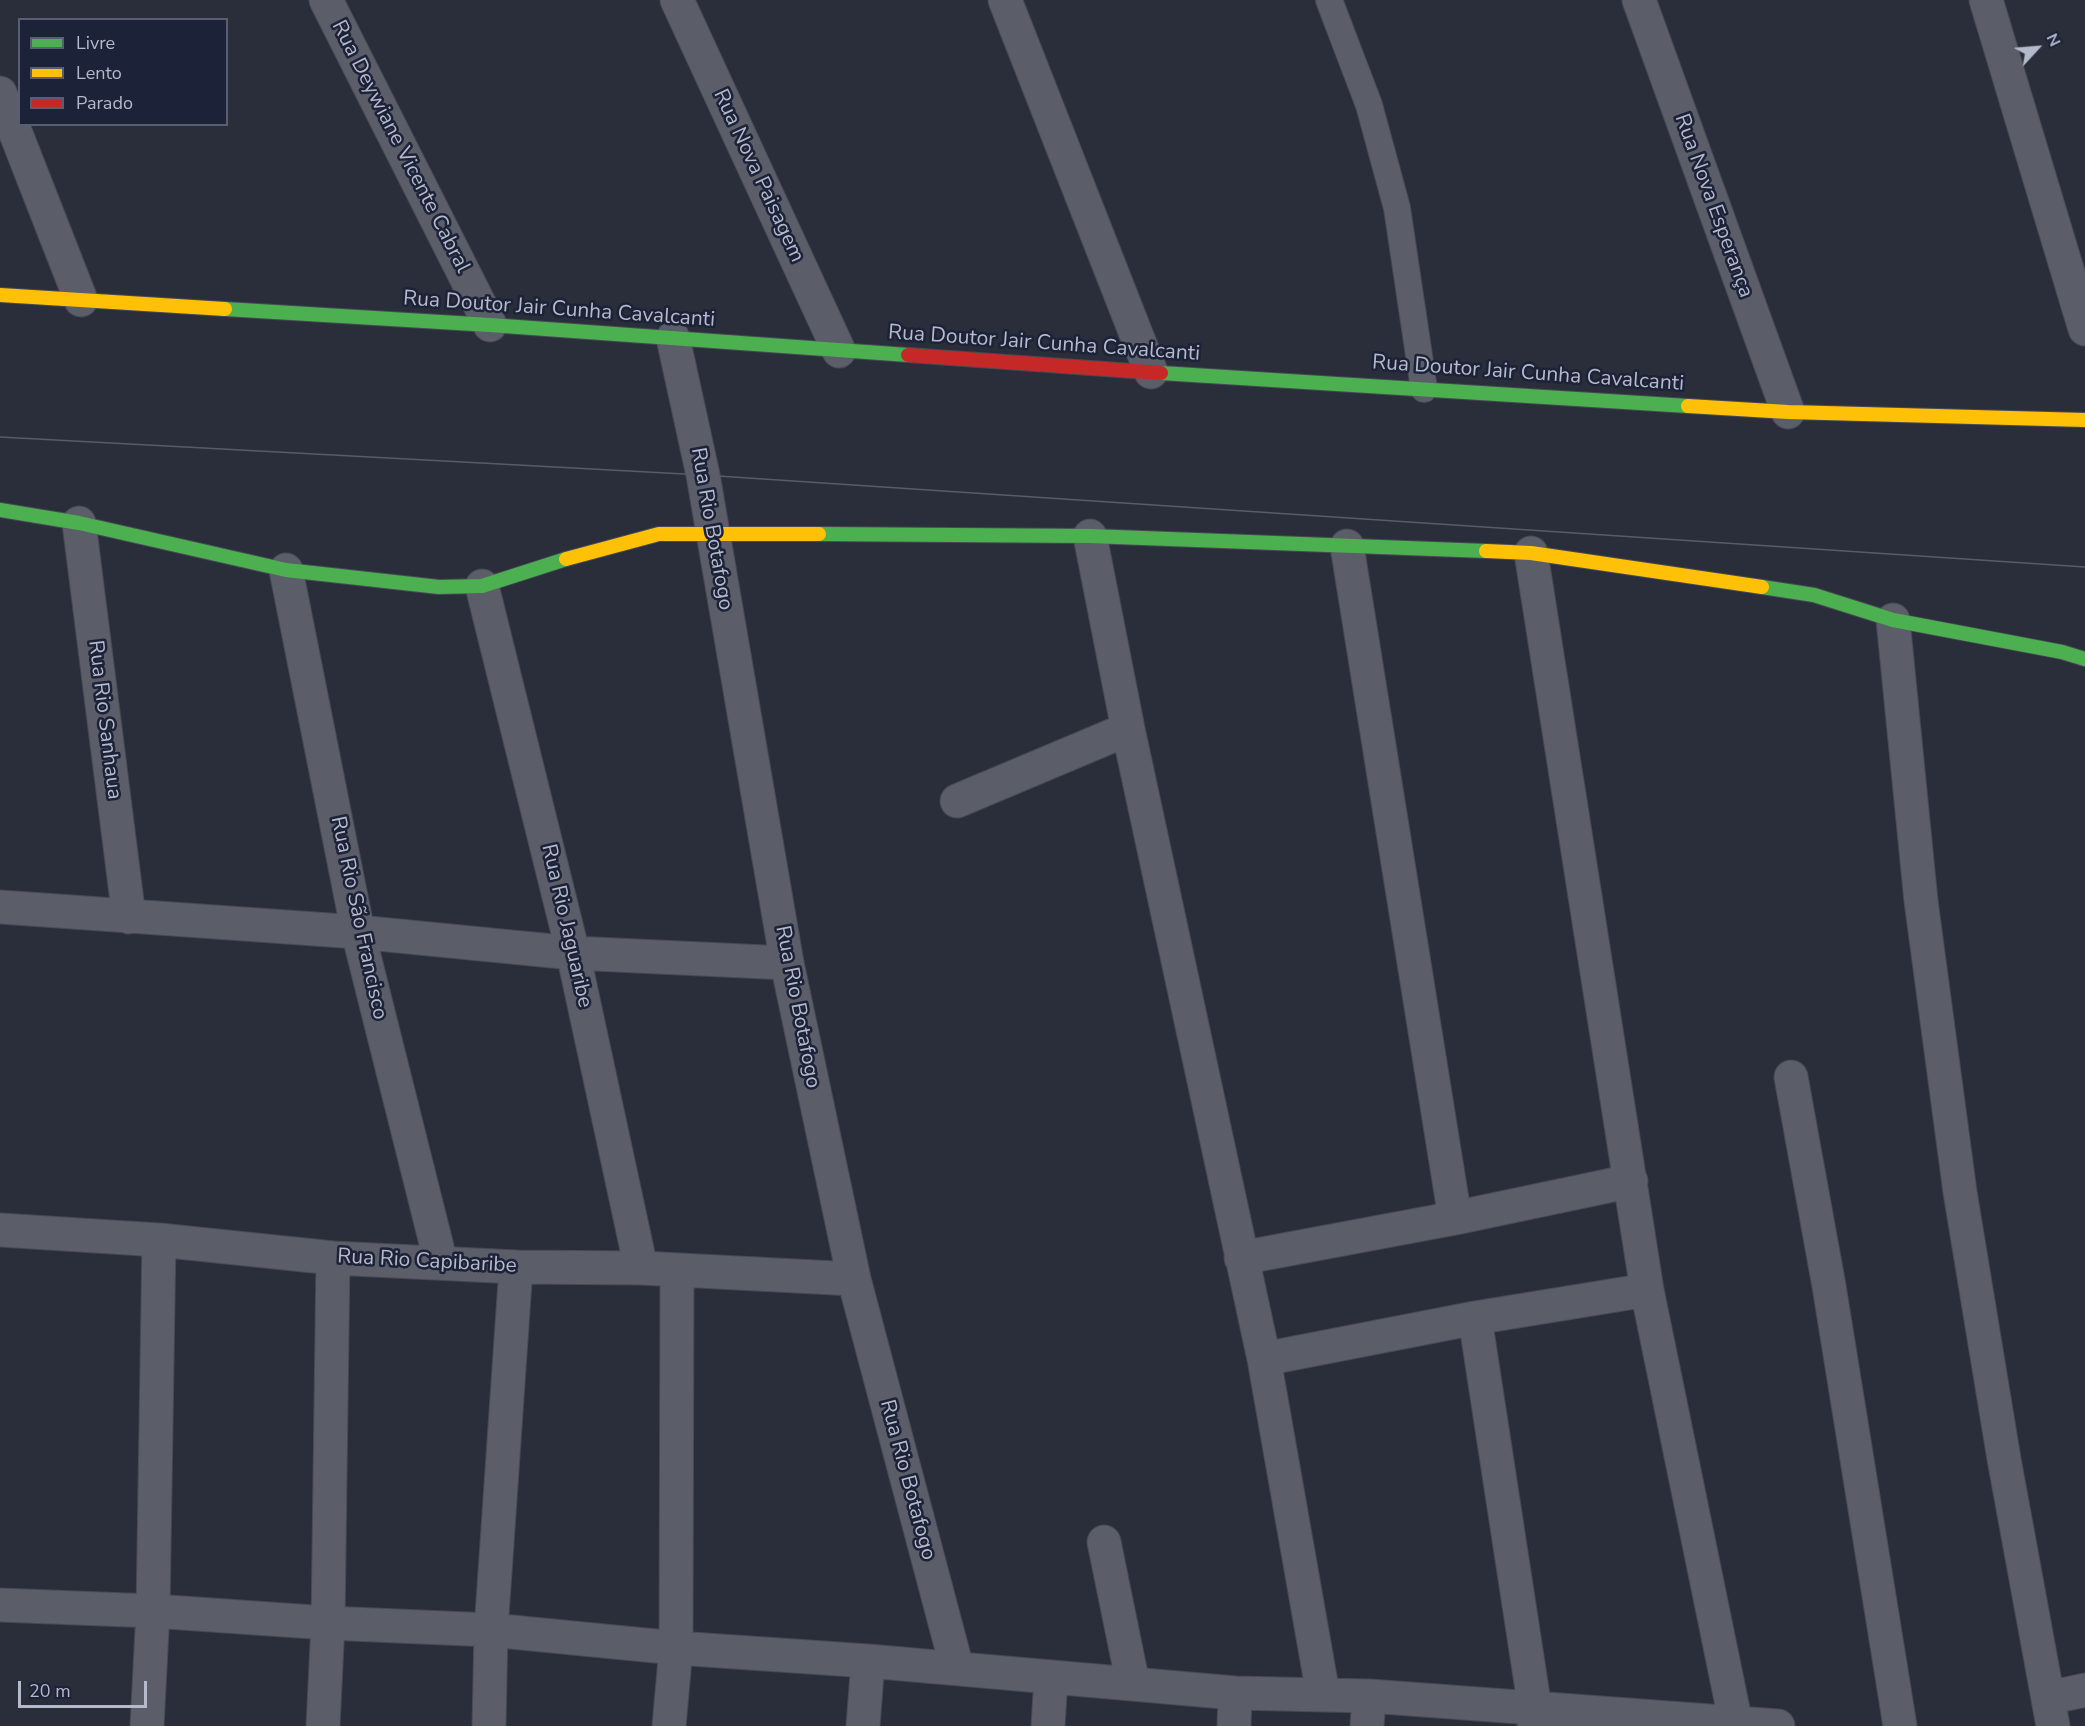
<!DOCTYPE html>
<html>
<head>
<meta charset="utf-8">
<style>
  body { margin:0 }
  #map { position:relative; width:2085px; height:1726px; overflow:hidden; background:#2a2e3b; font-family:"Nunito Sans",sans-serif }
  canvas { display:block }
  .legend { position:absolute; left:18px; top:18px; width:210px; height:108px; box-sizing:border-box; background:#1c2237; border:2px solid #595e73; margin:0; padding:8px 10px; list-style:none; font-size:18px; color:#b4b9cc }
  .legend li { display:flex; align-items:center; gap:12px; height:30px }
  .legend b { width:30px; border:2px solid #595e73 }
  .north { position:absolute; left:2007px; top:18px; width:60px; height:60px; -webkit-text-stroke:4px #1c2237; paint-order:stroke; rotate:64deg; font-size:16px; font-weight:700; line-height:24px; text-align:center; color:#b4b9cc }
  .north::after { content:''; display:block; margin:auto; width:21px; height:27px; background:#b4b9cc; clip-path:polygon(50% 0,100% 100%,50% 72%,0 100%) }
  .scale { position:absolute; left:18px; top:1681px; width:129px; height:27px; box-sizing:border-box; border:3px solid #b4b9cc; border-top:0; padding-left:8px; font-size:18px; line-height:21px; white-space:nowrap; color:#b4b9cc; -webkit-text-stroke:4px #1c2237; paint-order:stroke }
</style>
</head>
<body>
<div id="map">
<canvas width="2085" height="1726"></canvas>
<ul class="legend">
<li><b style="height:8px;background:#4caf50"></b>Livre</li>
<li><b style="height:8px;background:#ffc107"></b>Lento</li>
<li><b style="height:8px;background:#c62828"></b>Parado</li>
</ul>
<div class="north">N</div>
<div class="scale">20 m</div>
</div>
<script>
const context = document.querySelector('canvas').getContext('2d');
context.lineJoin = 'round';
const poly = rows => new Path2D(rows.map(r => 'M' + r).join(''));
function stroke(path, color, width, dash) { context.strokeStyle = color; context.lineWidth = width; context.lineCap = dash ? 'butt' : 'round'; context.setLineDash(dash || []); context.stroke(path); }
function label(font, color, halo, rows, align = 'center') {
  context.font = font + ' "Nunito Sans",sans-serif'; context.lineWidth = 5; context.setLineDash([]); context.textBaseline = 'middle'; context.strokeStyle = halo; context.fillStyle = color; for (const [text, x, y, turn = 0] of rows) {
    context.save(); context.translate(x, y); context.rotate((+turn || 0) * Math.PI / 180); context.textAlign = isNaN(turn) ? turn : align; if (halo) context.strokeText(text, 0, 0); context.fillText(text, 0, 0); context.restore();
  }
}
const lane = poly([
  [1329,0,1369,105,1397,208,1424,389]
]);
const street = poly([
  [326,0,490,325],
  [677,0,839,351],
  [1005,0,1151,372],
  [1639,0,1788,412],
  [1986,0,2085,329],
  [0,93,81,300],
  [673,338,703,475,787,963,854,1279,957,1668],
  [79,523,129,917],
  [1090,536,1128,729,1264,1359,1323,1694],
  [1347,546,1455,1218],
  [1531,553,1647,1290,1736,1724],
  [286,570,358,932,441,1263],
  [482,586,573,953,641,1268],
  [1893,620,1921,901,1960,1192,2004,1459,2053,1726],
  [957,801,1128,729],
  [0,907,358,932,573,953,787,963],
  [1791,1077,1829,1286,1900,1726],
  [0,1230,159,1240,333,1258,516,1267,641,1268,854,1279],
  [1241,1258,1455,1218,1631,1181],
  [1475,1318,1535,1709,1534,1726],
  [1264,1359,1475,1318,1647,1290],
  [1104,1542,1133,1684],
  [0,1605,153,1611,328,1623,491,1630,676,1648,868,1661,1235,1693,1369,1696,1778,1726],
  [2048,1698,2085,1690],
  [147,1726,153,1611,159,1240],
  [323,1726,328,1623,333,1258],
  [489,1726,491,1630,516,1267],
  [669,1726,676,1648,677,1271],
  [863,1726,868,1661],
  [1048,1726,1051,1677],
  [1234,1726,1235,1693],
  [1367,1726,1369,1696]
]);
const fast = poly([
  [225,309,490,325,908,355],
  [1161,373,1688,406],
  [0,510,79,523,286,570,439,587,482,586,566,559],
  [819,534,1090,536,1486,551],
  [1762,587,1814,595,1893,620,2062,652,2085,659]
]);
const slow = poly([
  [0,295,225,309],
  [1688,406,1788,412,2085,420],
  [1486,551,1531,553,1762,587],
  [566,559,659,534,819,534]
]);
const jam = poly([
  [908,355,1161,373]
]);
stroke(lane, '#464a54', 28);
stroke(street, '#464a54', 35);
stroke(fast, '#464a54', 16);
stroke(slow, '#464a54', 16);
stroke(jam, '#464a54', 16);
stroke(lane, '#5b5e69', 26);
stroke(street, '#5b5e69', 33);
stroke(fast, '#4caf50', 14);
stroke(slow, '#ffc107', 14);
stroke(jam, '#c62828', 14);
stroke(poly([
  [0,437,703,475,2085,567]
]), '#595c66', 1.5);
label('21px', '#b4b9cc', '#1c2237', [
  ["Rua Deywiane Vicente Cabral",400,147,63],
  ["Rua Nova Paisagem",758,176,65],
  ["Rua Nova Esperança",1713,206,70],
  ["Rua Doutor Jair Cunha Cavalcanti",559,310,4],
  ["Rua Doutor Jair Cunha Cavalcanti",1044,344,4],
  ["Rua Doutor Jair Cunha Cavalcanti",1528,374,4],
  ["Rua Rio Botafogo",711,529,80],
  ["Rua Rio Sanhaua",104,720,83],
  ["Rua Rio São Francisco",358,918,78],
  ["Rua Rio Jaguaribe",566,926,77],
  ["Rua Rio Botafogo",797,1007,79],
  ["Rua Rio Capibaribe",427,1262,3],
  ["Rua Rio Botafogo",907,1480,75]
]);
</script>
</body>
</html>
